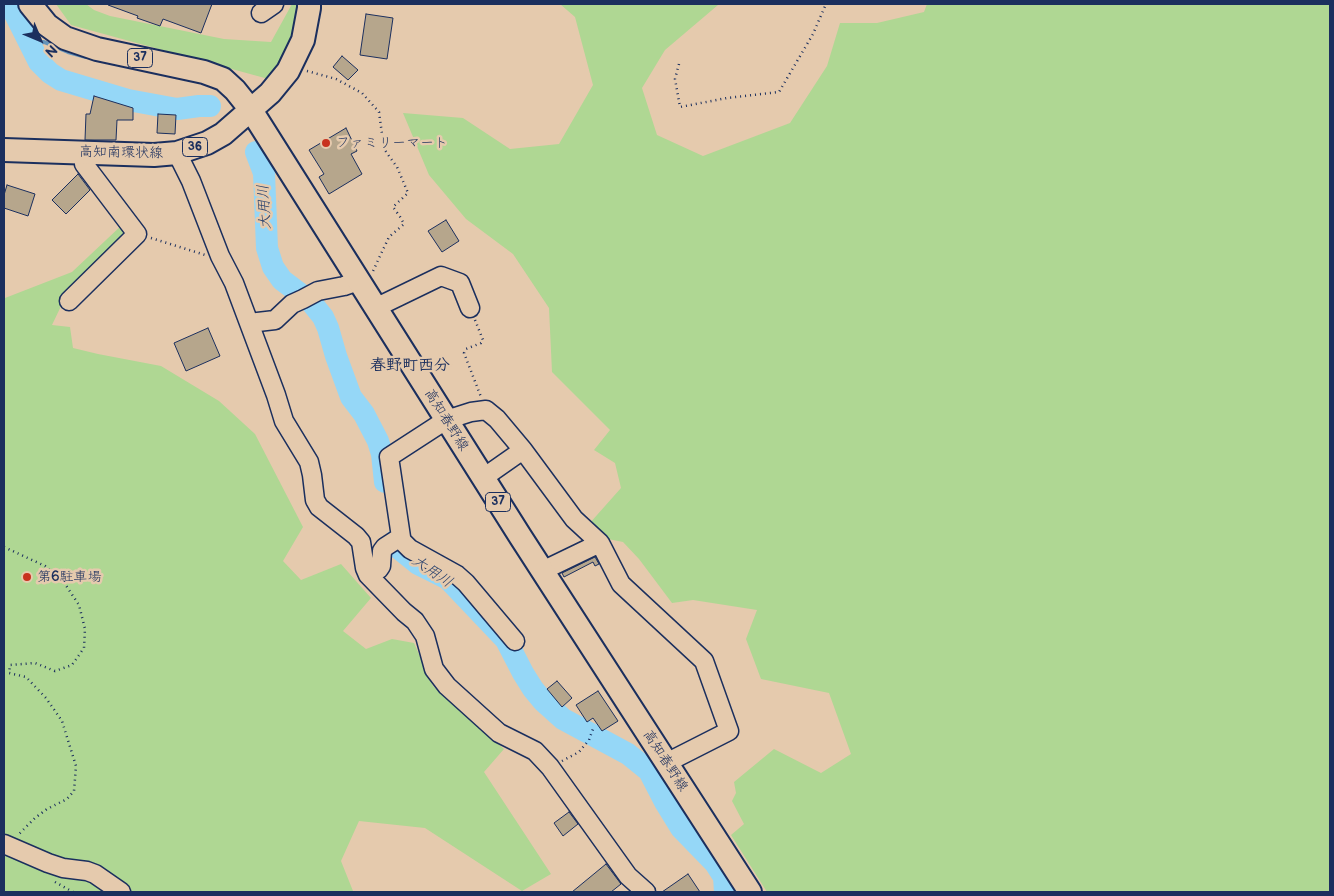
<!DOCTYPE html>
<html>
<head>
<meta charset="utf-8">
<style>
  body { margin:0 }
  #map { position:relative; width:1334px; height:896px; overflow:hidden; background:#e5caad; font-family:"Balsamiq Sans",sans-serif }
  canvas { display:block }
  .frame { position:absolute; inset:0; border:5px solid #1b2f5e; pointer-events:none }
  .north { position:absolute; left:15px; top:15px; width:50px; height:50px; -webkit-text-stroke:4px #e5caad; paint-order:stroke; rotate:135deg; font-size:14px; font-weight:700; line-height:20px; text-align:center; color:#1b2f5e }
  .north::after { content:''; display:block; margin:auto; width:18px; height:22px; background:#1b2f5e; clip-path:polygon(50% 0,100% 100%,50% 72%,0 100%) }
</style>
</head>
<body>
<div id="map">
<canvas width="1334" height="896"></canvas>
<div class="frame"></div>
<div class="north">N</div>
</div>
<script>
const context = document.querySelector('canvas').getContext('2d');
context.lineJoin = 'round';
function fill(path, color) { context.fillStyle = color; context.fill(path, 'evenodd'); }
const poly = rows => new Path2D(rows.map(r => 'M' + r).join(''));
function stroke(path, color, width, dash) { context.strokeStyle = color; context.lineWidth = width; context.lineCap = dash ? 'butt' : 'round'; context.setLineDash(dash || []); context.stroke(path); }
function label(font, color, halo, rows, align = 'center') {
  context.font = font + ' "Balsamiq Sans","Klee One",sans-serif'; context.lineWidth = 5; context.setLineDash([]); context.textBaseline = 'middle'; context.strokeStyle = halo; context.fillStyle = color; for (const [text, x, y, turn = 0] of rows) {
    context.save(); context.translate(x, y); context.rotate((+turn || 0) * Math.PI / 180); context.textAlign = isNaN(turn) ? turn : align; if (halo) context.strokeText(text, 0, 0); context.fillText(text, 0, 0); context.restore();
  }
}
fill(poly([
  [56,4,86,4,94,10,110,16,224,39,271,42,292,4,304,4,304,12,272,80,71,25],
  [560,4,722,4,718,5,665,50,642,88,657,135,703,156,790,123,827,66,840,23,877,23,924,12,927,4,1330,4,1330,892,767,892,731,835,744,824,732,801,736,793,734,782,774,749,821,773,851,754,829,693,761,679,746,639,757,610,693,600,672,603,639,559,623,542,603,538,589,524,621,488,615,463,594,450,610,430,552,372,549,308,513,254,466,219,429,175,403,113,463,118,510,149,559,144,593,85,575,17],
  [123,224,128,233,63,302,52,325,70,327,73,348,98,354,161,366,219,401,255,434,303,527,283,561,301,580,341,564,371,598,343,631,366,649,392,639,414,643,433,686,504,749,484,772,551,874,522,891,425,828,359,821,341,861,353,891,356,892,4,892,5,298,72,272]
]), '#afd793');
stroke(poly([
  [30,43,44,42,68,52,86,57]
]), '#6494ba', 4);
stroke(poly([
  [10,4,39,62,50,73,61,80,128,100,177,109,199,106,210,106],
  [256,152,264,173,267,248,273,267,282,280,311,302,323,317,328,328,336,356,351,397,364,414,378,441,382,454,385,482],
  [395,541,397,547,418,564,448,579,506,640,523,673,533,689,543,701,563,719,628,754,649,771,665,802,681,828,715,863,724,877,725,892]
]), '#95d7f7', 22);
const building = poly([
  [108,4,212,4,201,33,163,19,160,26,137,18,138,16,108,5,108,4],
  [366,14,393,18,387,59,360,55,366,14],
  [342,56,358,70,348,80,333,67,342,56],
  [94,96,133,108,133,120,117,120,116,140,85,140,86,114,90,114,94,96],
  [158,114,176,115,175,134,157,133,158,114],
  [346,128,357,151,351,154,362,174,329,194,319,177,324,174,309,150,346,128],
  [78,174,90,190,66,214,52,200,78,174],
  [7,185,35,194,28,216,4,208,4,195,7,185],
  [446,220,459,241,442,252,428,231,446,220],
  [208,328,220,356,186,371,174,343,208,328],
  [595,557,599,564,595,566,593,562,564,577,562,573,595,557],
  [557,681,572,698,562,707,547,689,557,681],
  [598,691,618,721,602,731,593,718,587,722,576,705,598,691],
  [569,812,578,824,563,836,554,823,569,812],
  [606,864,621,884,611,892,572,892,606,864],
  [688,874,700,892,662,892,688,874]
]);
fill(building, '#b6a68c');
stroke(building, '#1b2f5e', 1);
const minor = poly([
  [261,13,274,4],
  [177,153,191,181,220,256,234,283,276,395,284,421,309,462,312,475,315,500,319,507,356,536,361,542,365,568,368,575,404,612,415,621,425,636,434,669,447,686,499,733,535,751,550,767,628,876,646,892],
  [69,301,137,234,84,164],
  [375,308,441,276,460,283,470,308],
  [249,323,275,320,292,304,303,299,318,291,344,286,358,281],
  [483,478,523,450,574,519,600,543],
  [542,571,600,543,621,584,704,661,729,731,666,763],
  [368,575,379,569,381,566,382,551,385,547,399,538],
  [515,641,466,583,457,575,410,549,399,538,401,537,389,457,446,420,471,412,486,410,497,419,523,450],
  [4,844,48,863,63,868,87,871,95,874,121,892]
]);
const major = poly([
  [30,4,47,25,65,38,97,49,204,72,223,79,235,90,251,110,520,536,750,892],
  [4,150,154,155,177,153,207,143,223,134,270,93,288,71,303,40,309,8,309,4]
]);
stroke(minor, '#1b2f5e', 21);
stroke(major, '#1b2f5e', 26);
stroke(poly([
  [679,64,675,79,680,107,727,98,779,92,813,34,826,4],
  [307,71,336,79,362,93,379,112,384,149,397,167,408,193,393,207,401,218,404,224,389,237,373,271],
  [151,238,205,255],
  [475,320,483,340,481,343,466,349,464,353,481,397],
  [4,547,45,566,63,581,79,605,85,629,84,648,72,665,55,671,35,663,10,665,9,673,26,677,46,698,62,721,76,766,74,791,67,799,47,809,35,818,19,834],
  [562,761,579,752,589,740,593,729],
  [55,882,73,892]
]), '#1b2f5e', 2.5, [1, 4]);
stroke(minor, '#e5caad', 18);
stroke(major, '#e5caad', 22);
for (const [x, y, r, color] of [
  [326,143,5,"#c8321e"],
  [27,577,5,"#c8321e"]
]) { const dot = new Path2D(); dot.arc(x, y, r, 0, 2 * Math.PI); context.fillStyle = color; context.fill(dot); stroke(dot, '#e5caad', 2); }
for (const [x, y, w] of [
  [140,58,25],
  [195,147,25],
  [498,502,25]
]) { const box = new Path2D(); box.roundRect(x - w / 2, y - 9.5, w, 19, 4); context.fillStyle = '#e5caad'; context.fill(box); stroke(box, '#1b2f5e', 1); }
label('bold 12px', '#1b2f5e', null, [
  ["37",140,58],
  ["36",195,147],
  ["37",498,502]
]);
label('14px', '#1b2f5e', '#e5caad', [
  ["ファミリーマート",336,143],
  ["第6駐車場",37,577]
], 'left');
label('14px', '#1b2f5e', '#e5caad', [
  ["高知南環状線",121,153,1],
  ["高知春野線",446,420,58],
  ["高知春野線",665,761,57]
]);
label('italic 15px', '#27406d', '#e5caad', [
  ["大用川",265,207,-93],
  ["大用川",432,572,34]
]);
label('bold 16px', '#1b2f5e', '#e5caad', [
  ["春野町西分",410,366]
]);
</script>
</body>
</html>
